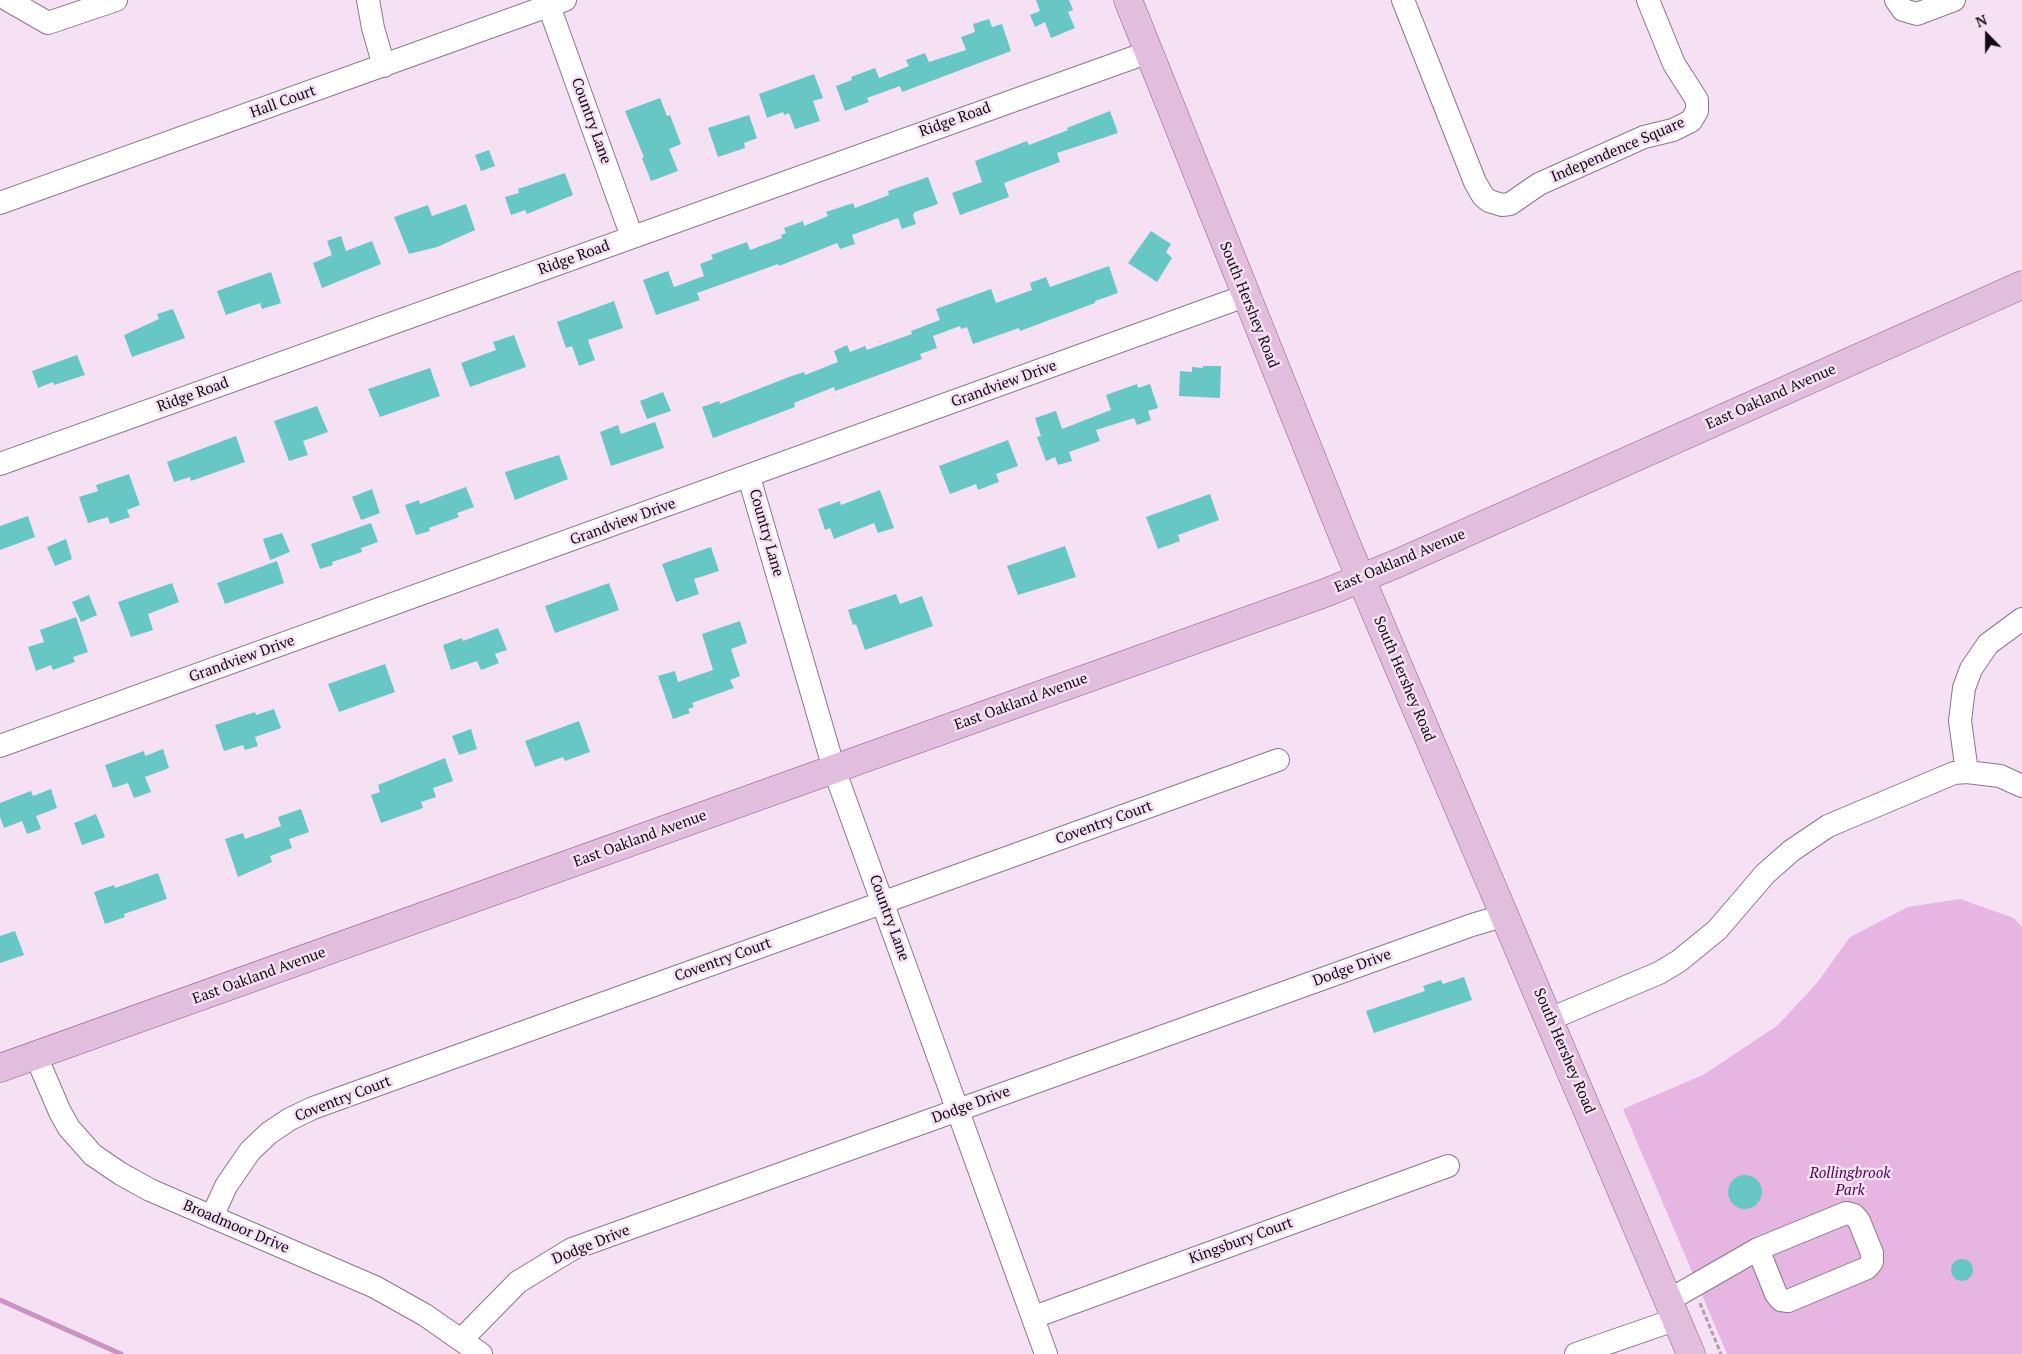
<!DOCTYPE html>
<html>
<head>
<meta charset="utf-8">
<style>
  body { margin:0 }
  #map { position:relative; width:2022px; height:1354px; overflow:hidden; background:#f5e1f3; font-family:"PT Serif",serif }
  canvas { display:block }
  .north { position:absolute; left:1962px; top:10px; width:50px; height:50px; -webkit-text-stroke:4px #f5e1f3; paint-order:stroke; rotate:338deg; font-size:14px; font-weight:700; line-height:20px; text-align:center; color:#110a10 }
  .north::after { content:''; display:block; margin:auto; width:18px; height:22px; background:#110a10; clip-path:polygon(50% 0,100% 100%,50% 72%,0 100%) }
</style>
</head>
<body>
<div id="map">
<canvas width="2022" height="1354"></canvas>
<div class="north">N</div>
</div>
<script>
const context = document.querySelector('canvas').getContext('2d');
context.lineJoin = 'round';
function fill(path, color) { context.fillStyle = color; context.fill(path, 'evenodd'); }
const poly = rows => new Path2D(rows.map(r => 'M' + r).join(''));
function stroke(path, color, width, dash) { context.strokeStyle = color; context.lineWidth = width; context.lineCap = dash ? 'butt' : 'round'; context.setLineDash(dash || []); context.stroke(path); }
function label(font, color, halo, rows, align = 'center') {
  context.font = font + ' "PT Serif",serif'; context.lineWidth = 5; context.setLineDash([]); context.textBaseline = 'middle'; context.strokeStyle = halo; context.fillStyle = color; for (const [text, x, y, turn = 0] of rows) {
    context.save(); context.translate(x, y); context.rotate((+turn || 0) * Math.PI / 180); context.textAlign = isNaN(turn) ? turn : align; if (halo) context.strokeText(text, 0, 0); context.fillText(text, 0, 0); context.restore();
  }
}
fill(poly([
  [1960,899,2014,918,2022,927,2022,1354,1727,1354,1623,1109,1703,1075,1778,1025,1817,983,1850,937,1908,907]
]), '#e6b5e2');
stroke(poly([
  [0,1300,121,1354]
]), '#c994c4', 5);
fill(poly([
  [1036,0,1069,0,1073,10,1068,12,1075,28,1051,38,1045,22,1035,27,1030,15,1040,11],
  [989,19,992,27,1002,24,1011,51,902,92,900,86,867,98,869,102,845,111,836,86,852,80,851,77,875,68,879,78,909,66,906,60,925,53,929,62,966,50,961,37,975,32,973,24],
  [814,74,823,98,813,101,820,121,795,129,789,113,784,115,783,112,767,118,759,94],
  [660,98,667,116,670,115,681,144,669,149,678,171,651,181,642,158,644,157,625,111],
  [1110,111,1118,133,1057,153,1060,162,1004,183,1009,197,960,215,952,193,982,182,975,161,1027,141,1029,145,1068,130,1067,128],
  [749,115,757,138,744,143,745,148,718,157,708,128],
  [489,150,495,166,481,171,475,155],
  [565,173,573,195,527,214,525,210,511,215,505,197,519,193,518,189],
  [928,177,938,204,915,212,913,215,916,224,902,229,898,218,852,235,855,244,840,249,837,243,779,266,778,264,697,293,700,300,656,315,643,280,668,271,674,287,704,276,700,264,713,259,711,255,747,242,750,250,782,238,781,235,786,233,784,228,803,221,804,226,828,216,826,212,853,203,855,208,889,195,888,191],
  [466,204,475,230,437,247,409,254,394,217,428,205,432,216],
  [1151,231,1171,244,1166,252,1172,258,1157,282,1128,263],
  [341,236,346,251,372,241,381,264,322,288,313,263,332,255,327,241],
  [1109,266,1118,293,1095,301,1095,303,1020,331,1019,328,973,344,967,327,961,329,960,326,933,336,937,348,920,354,922,359,835,391,834,387,794,403,795,407,713,438,702,407,719,401,720,404,789,377,804,372,805,375,838,362,834,351,847,345,850,352,865,346,867,350,912,334,911,331,940,320,936,309,991,289,996,303,1032,290,1030,283,1046,277,1050,287],
  [271,272,281,303,262,309,260,303,226,315,217,291],
  [614,301,623,328,588,340,595,360,579,366,572,346,566,348,557,322],
  [173,309,185,338,132,357,124,335,159,319,157,314],
  [514,335,526,367,470,387,461,363,496,350,493,342],
  [77,355,85,375,54,385,53,382,38,388,32,371],
  [1203,366,1221,366,1220,398,1179,396,1180,371,1192,372,1192,367,1203,368],
  [430,368,440,396,380,417,368,389],
  [1137,384,1138,388,1150,384,1158,408,1148,411,1151,420,1137,425,1134,418,1096,430,1100,441,1069,452,1072,461,1058,465,1055,457,1046,461,1037,437,1041,436,1035,418,1056,411,1062,429,1111,410,1106,395],
  [663,392,671,411,647,419,640,401],
  [317,406,328,432,303,441,308,455,289,461,274,421],
  [655,422,664,448,611,466,600,432,618,425,621,434],
  [236,436,245,462,191,481,190,477,174,482,167,462],
  [1008,440,1018,466,996,474,999,482,978,490,976,484,950,494,939,466],
  [559,455,568,479,515,500,505,472],
  [129,474,140,505,127,510,130,517,110,524,108,517,88,523,79,497,98,491,96,485],
  [466,487,474,507,457,513,459,517,429,528,430,531,416,535,405,505,419,500,420,504],
  [372,489,380,513,361,520,352,497],
  [880,490,894,528,878,533,874,523,834,539,830,528,825,530,818,509,840,501,841,505],
  [1210,494,1219,520,1178,535,1180,541,1158,549,1146,517],
  [28,516,35,537,0,550,0,526],
  [371,523,378,542,361,548,362,552,332,562,333,565,320,569,311,544],
  [282,533,290,552,270,560,263,539],
  [66,539,72,559,55,566,47,547],
  [1065,546,1076,577,1018,595,1007,566],
  [711,547,719,571,694,579,699,594,676,602,662,564],
  [277,561,284,583,225,604,217,583],
  [172,583,179,602,148,614,153,630,131,637,118,602],
  [609,583,619,610,555,633,545,606],
  [896,594,900,604,922,596,933,626,865,650,856,624,853,625,848,610],
  [89,595,97,615,81,622,72,602],
  [76,617,88,652,73,657,75,662,53,670,51,665,36,671,28,647,44,642,40,630],
  [740,621,747,643,731,649,740,676,730,680,734,688,692,703,694,707,688,709,690,713,673,719,658,676,675,671,678,682,713,670,702,634],
  [498,628,507,650,495,654,499,663,481,670,477,661,451,670,443,645,462,638,463,641],
  [385,664,395,692,339,712,328,684],
  [274,709,281,728,255,737,258,746,245,750,243,745,224,751,215,725,255,712,256,715],
  [579,721,590,752,565,761,563,757,535,767,525,741],
  [471,729,477,749,459,755,452,736],
  [163,749,169,768,145,777,151,792,134,798,128,783,113,788,105,765,144,751,145,756],
  [445,758,453,781,433,788,436,797,421,802,423,808,381,823,371,795,380,792,378,785],
  [51,789,57,808,36,816,41,829,27,834,22,821,4,828,0,817,0,803,31,791,33,796],
  [301,809,309,832,289,839,292,848,270,856,272,862,238,877,225,839,243,833,245,839,281,826,278,817],
  [96,814,105,837,82,845,74,823],
  [158,873,167,899,124,914,125,917,105,924,94,892,114,885,115,888],
  [15,931,24,955,0,963,0,936],
  [1464,977,1472,1000,1374,1033,1366,1011,1425,991,1423,986,1441,980,1443,984],
  '1728 1192a17 17 0 1 1 34 0a17 17 0 1 1-34 0Z',
  '1951 1270a11 11 0 1 1 22 0a11 11 0 1 1-22 0Z'
]), '#67c7c5');
const minor = poly([
  [8,0,48,23,116,0],
  [368,0,373,28,384,66],
  [1403,0,1475,182,1483,196,1489,201,1502,205,1510,204,1539,184,1644,137,1673,130,1691,121,1697,111,1697,100,1674,64,1648,0],
  [1896,0,1903,10,1917,14,1954,0],
  [549,6,632,237],
  [0,203,565,0],
  [0,464,1149,52],
  [749,477,834,769,1046,1354],
  [0,746,1245,296],
  [1967,772,1960,721,1964,688,1971,669,1988,644,2022,619],
  [1550,1019,1659,973,1679,961,1717,930,1765,874,1791,851,1828,826,1954,773,1967,772,2000,776,2022,786],
  [36,1056,60,1112,69,1128,93,1155,121,1174,150,1190,375,1287,425,1315,481,1354],
  [212,1217,226,1186,250,1151,269,1133,290,1119,313,1108,1278,760],
  [1669,1300,1758,1249,1846,1213,1854,1215,1859,1221,1872,1253,1872,1262,1867,1268,1788,1301,1781,1300,1776,1294,1758,1249],
  [1034,1317,1448,1166],
  [462,1339,518,1282,572,1249,1472,925,1506,915],
  [1576,1354,1677,1319]
]);
const major = poly([
  [1128,0,1345,541,1691,1354],
  [0,1068,1325,593,1396,564,2022,285]
]);
stroke(minor, '#8a7888', 24);
stroke(major, '#8b6288', 29);
stroke(poly([
  [1700,1303,1721,1354]
]), '#af9fae', 3, [5, 2.5]);
stroke(minor, '#fff', 22);
stroke(major, '#e1bdde', 28);
label('15px', '#110a10', '#f5e1f3', [
  ["Hall Court",283,102,-20],
  ["Ridge Road",955,120,-20],
  ["Country Lane",591,121,70],
  ["Independence Square",1618,150,-23],
  ["Ridge Road",574,258,-20],
  ["South Hershey Road",1249,305,68],
  ["Grandview Drive",1004,384,-20],
  ["Ridge Road",193,395,-20],
  ["East Oakland Avenue",1771,397,-24],
  ["Grandview Drive",623,522,-20],
  ["Country Lane",766,533,74],
  ["East Oakland Avenue",1400,561,-23],
  ["Grandview Drive",242,659,-20],
  ["South Hershey Road",1404,679,67],
  ["East Oakland Avenue",1021,702,-20],
  ["Coventry Court",1104,823,-20],
  ["East Oakland Avenue",640,839,-20],
  ["Country Lane",889,918,70],
  ["Coventry Court",723,960,-20],
  ["Dodge Drive",1352,968,-20],
  ["East Oakland Avenue",259,976,-20],
  ["South Hershey Road",1564,1051,67],
  ["Coventry Court",343,1099,-21],
  ["Dodge Drive",971,1105,-20],
  ["Broadmoor Drive",236,1227,23],
  ["Kingsbury Court",1241,1241,-20],
  ["Dodge Drive",591,1245,-22]
]);
label('italic 15px', '#490847', '#f5e1f3', [
  ["Rollingbrook",1850,1174],
  ["Park",1850,1191]
]);
</script>
</body>
</html>
